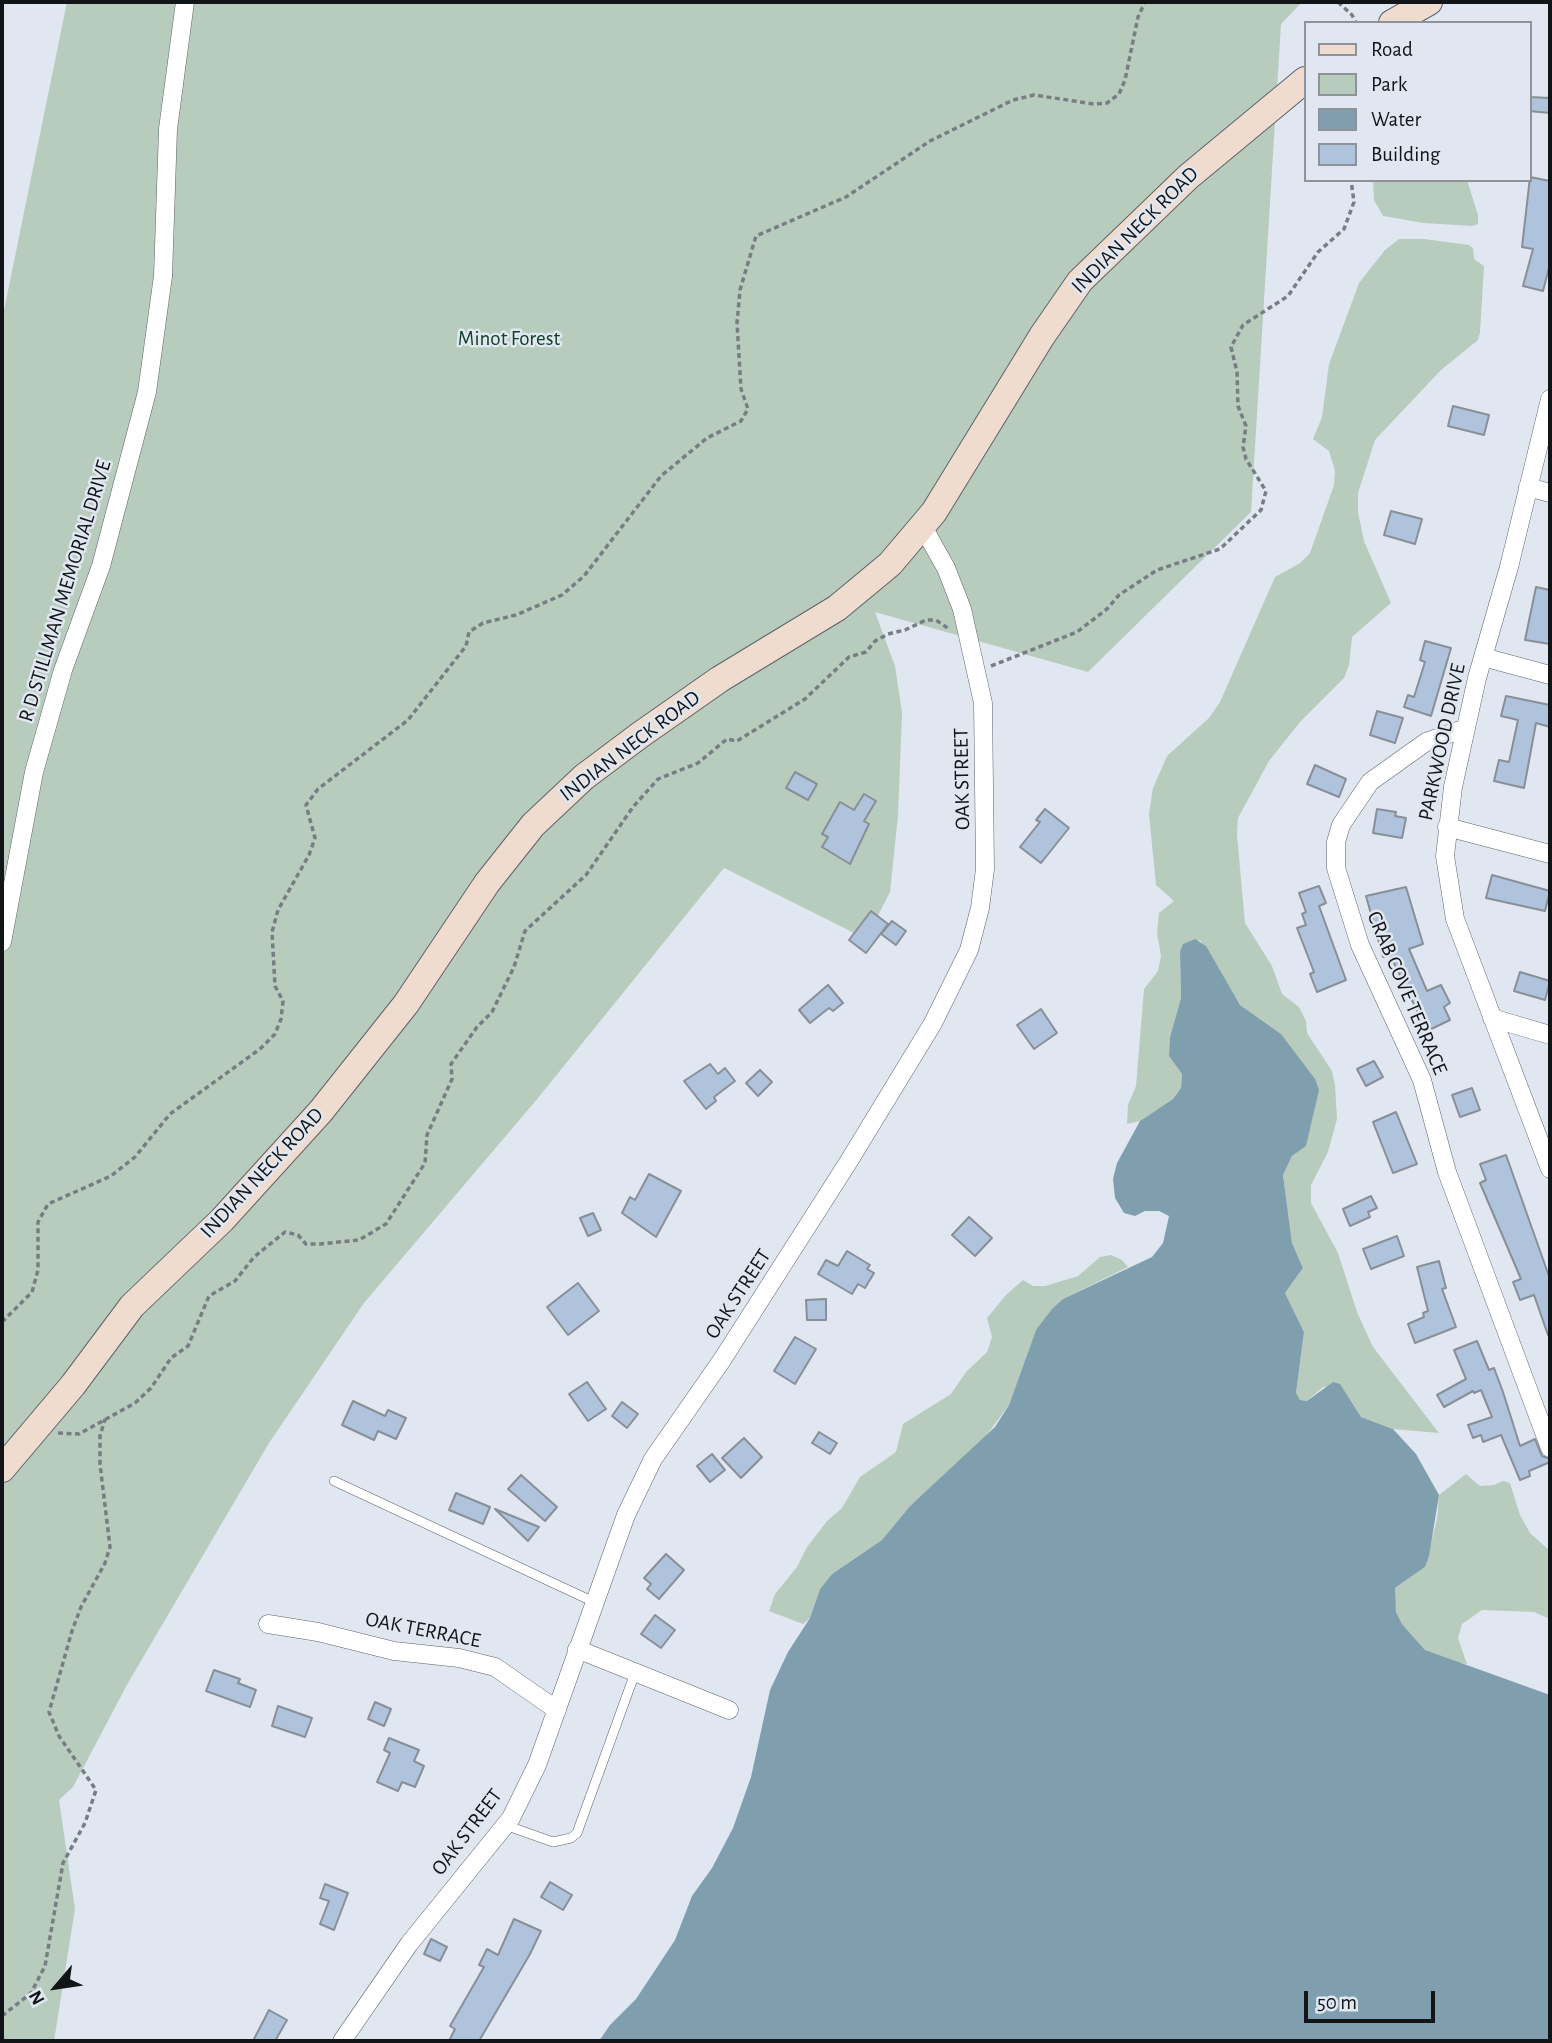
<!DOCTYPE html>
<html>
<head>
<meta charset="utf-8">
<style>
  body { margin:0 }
  #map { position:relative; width:1552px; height:2043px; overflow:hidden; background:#e0e7f1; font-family:"Alegreya Sans",sans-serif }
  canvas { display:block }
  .frame { position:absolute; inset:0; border:4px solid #121518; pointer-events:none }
  .legend { position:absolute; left:1304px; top:21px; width:228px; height:161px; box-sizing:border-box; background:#e0e7f1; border:2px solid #8e939a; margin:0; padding:9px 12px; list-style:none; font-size:21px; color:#121518 }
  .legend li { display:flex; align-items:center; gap:14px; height:35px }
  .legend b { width:35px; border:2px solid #8e939a }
  .north { position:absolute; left:21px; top:1952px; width:70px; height:70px; -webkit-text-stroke:5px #e0e7f1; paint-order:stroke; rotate:241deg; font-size:19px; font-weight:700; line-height:28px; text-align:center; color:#121518 }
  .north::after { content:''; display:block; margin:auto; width:24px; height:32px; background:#121518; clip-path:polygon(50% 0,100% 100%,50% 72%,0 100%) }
  .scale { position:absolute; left:1304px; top:1991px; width:131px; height:32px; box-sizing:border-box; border:4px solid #121518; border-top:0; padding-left:9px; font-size:21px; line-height:24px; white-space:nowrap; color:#121518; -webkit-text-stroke:5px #e0e7f1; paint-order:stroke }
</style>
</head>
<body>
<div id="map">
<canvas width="1552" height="2043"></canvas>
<div class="frame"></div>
<ul class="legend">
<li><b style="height:9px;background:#f0dccf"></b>Road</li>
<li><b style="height:19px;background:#b8ccbd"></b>Park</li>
<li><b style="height:19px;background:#7f9faf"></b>Water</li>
<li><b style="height:19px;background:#afc3dd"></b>Building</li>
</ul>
<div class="north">N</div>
<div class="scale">50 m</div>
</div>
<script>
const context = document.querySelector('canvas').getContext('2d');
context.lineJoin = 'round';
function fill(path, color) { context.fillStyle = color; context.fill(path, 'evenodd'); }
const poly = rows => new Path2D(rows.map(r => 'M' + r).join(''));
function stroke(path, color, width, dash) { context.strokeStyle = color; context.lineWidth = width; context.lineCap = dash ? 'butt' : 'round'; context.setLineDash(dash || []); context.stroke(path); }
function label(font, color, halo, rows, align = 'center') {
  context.font = font + ' "Alegreya Sans",sans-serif'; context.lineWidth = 5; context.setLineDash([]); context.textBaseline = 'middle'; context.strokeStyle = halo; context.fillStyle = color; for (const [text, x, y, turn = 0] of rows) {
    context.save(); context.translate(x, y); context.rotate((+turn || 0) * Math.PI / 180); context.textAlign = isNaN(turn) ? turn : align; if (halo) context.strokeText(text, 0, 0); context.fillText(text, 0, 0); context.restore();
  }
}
fill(poly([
  [67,2,1302,2,1281,24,1251,512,1088,672,875,612,895,666,902,712,898,816,890,892,866,939,724,868,538,1098,364,1303,269,1443,128,1683,73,1787,59,1800,75,1909,54,2041,2,2041,2,320],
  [1373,180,1467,180,1478,215,1478,224,1472,226,1424,223,1383,216,1374,200],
  [1399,239,1424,239,1469,245,1473,248,1474,259,1484,266,1480,332,1478,340,1441,370,1375,440,1358,493,1358,512,1364,541,1391,603,1352,637,1349,665,1344,678,1300,722,1269,761,1238,818,1237,835,1245,923,1272,966,1282,994,1299,1007,1306,1021,1307,1033,1332,1071,1335,1085,1337,1119,1328,1152,1311,1185,1311,1203,1338,1253,1357,1312,1373,1347,1439,1433,1393,1429,1361,1417,1340,1385,1323,1387,1307,1401,1300,1400,1296,1393,1304,1332,1285,1293,1303,1268,1292,1243,1283,1175,1292,1156,1306,1145,1296,1057,1281,1034,1240,1005,1200,940,1180,952,1181,998,1170,1037,1169,1056,1182,1074,1181,1088,1173,1099,1140,1121,1127,1124,1128,1105,1136,1086,1144,989,1158,971,1161,956,1157,933,1159,913,1174,901,1156,885,1149,814,1153,788,1167,756,1209,718,1220,702,1275,577,1300,563,1310,553,1334,485,1335,471,1329,451,1313,439,1322,417,1329,364,1359,283,1385,250],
  [1111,1255,1122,1260,1128,1267,1063,1299,1036,1330,1009,1405,983,1440,910,1506,882,1540,832,1574,820,1589,810,1618,803,1624,769,1611,775,1594,797,1567,807,1547,827,1521,842,1508,860,1477,896,1452,903,1424,951,1394,966,1372,987,1352,992,1337,987,1318,1006,1295,1023,1280,1033,1286,1045,1286,1078,1276,1100,1257],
  [1466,1474,1480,1486,1494,1485,1503,1481,1510,1483,1520,1515,1530,1533,1550,1551,1550,1619,1534,1612,1482,1610,1462,1624,1458,1638,1467,1664,1448,1661,1425,1650,1402,1624,1396,1612,1394,1589,1425,1567,1437,1519,1439,1495]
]), '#b8ccbd');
fill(poly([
  [1195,939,1206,946,1240,1005,1281,1034,1315,1079,1319,1090,1306,1146,1292,1156,1283,1175,1292,1243,1303,1268,1285,1293,1304,1332,1296,1393,1300,1400,1307,1401,1333,1382,1340,1384,1361,1417,1393,1429,1416,1454,1439,1495,1429,1556,1425,1567,1395,1588,1396,1612,1402,1624,1425,1650,1550,1695,1550,2041,599,2041,610,2025,636,1999,675,1940,692,1896,712,1868,733,1828,751,1777,770,1690,788,1652,810,1618,820,1589,832,1574,882,1540,910,1506,995,1427,1009,1405,1036,1330,1052,1309,1063,1299,1152,1257,1163,1243,1169,1216,1159,1211,1145,1211,1135,1216,1124,1213,1115,1198,1113,1179,1117,1163,1140,1121,1173,1099,1181,1088,1182,1074,1169,1056,1170,1037,1181,998,1180,952,1183,944]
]), '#7f9faf');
const building = poly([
  [1530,97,1550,98,1550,113,1529,111,1530,97],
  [1530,177,1550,181,1550,264,1543,291,1523,286,1533,249,1522,247,1530,177],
  [1453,406,1489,415,1484,435,1448,426,1453,406],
  [1391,511,1422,519,1415,544,1384,535,1391,511],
  [1536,587,1550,590,1550,644,1525,640,1536,587],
  [1425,641,1451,648,1431,716,1404,707,1408,695,1414,697,1425,662,1420,660,1425,641],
  [1506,696,1550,705,1550,727,1536,723,1524,788,1494,781,1499,760,1509,762,1518,720,1501,716,1506,696],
  [1377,711,1403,718,1395,743,1370,735,1377,711],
  [1315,765,1346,779,1339,797,1307,784,1315,765],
  [795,772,817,784,808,800,786,788,795,772],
  [864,794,876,801,864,821,869,824,850,864,822,847,828,837,822,834,840,802,854,810,864,794],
  [1045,809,1069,828,1041,863,1020,847,1040,822,1036,820,1045,809],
  [1377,809,1396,812,1395,816,1406,818,1402,838,1373,833,1377,809],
  [1492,875,1550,891,1545,911,1486,898,1492,875],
  [1319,886,1326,903,1319,906,1346,980,1317,992,1310,974,1314,972,1297,928,1306,925,1302,914,1306,912,1299,893,1319,886],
  [1406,887,1423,944,1409,949,1427,991,1441,985,1450,1003,1444,1007,1450,1020,1427,1031,1390,955,1383,957,1366,896,1406,887],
  [871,911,888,924,866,953,849,940,871,911],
  [892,921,906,931,896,945,881,934,892,921],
  [1520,972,1550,981,1545,1000,1514,991,1520,972],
  [828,985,843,1003,833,1011,829,1008,810,1023,799,1010,828,985],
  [1041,1009,1057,1033,1034,1049,1017,1025,1041,1009],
  [1374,1061,1383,1077,1366,1086,1357,1069,1374,1061],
  [710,1064,718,1074,725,1068,735,1081,714,1097,716,1101,706,1109,684,1081,710,1064],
  [760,1070,772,1082,758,1096,746,1083,760,1070],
  [1472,1088,1480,1110,1460,1117,1452,1095,1472,1088],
  [1396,1112,1417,1164,1393,1173,1373,1122,1396,1112],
  [1506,1155,1550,1279,1550,1334,1548,1335,1534,1295,1520,1300,1513,1282,1521,1279,1480,1183,1486,1180,1480,1164,1506,1155],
  [649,1174,681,1191,656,1237,622,1213,630,1197,635,1200,649,1174],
  [1371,1196,1377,1208,1368,1212,1370,1217,1350,1226,1343,1209,1371,1196],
  [593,1213,601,1230,588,1236,580,1218,593,1213],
  [969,1217,992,1238,975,1256,952,1235,969,1217],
  [1397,1236,1404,1256,1371,1269,1363,1249,1397,1236],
  [847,1251,870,1265,867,1269,874,1273,865,1288,858,1284,852,1294,818,1274,826,1260,838,1266,847,1251],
  [1439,1261,1446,1288,1442,1289,1456,1327,1415,1343,1408,1324,1424,1317,1423,1313,1428,1311,1417,1267,1439,1261],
  [578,1283,599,1311,568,1335,547,1307,578,1283],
  [826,1299,826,1320,807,1320,806,1300,826,1299],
  [795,1337,816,1349,795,1384,774,1371,795,1337],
  [1477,1341,1489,1370,1494,1368,1503,1392,1520,1446,1535,1439,1542,1456,1550,1459,1550,1462,1529,1471,1530,1476,1520,1480,1501,1435,1483,1442,1481,1435,1473,1438,1468,1425,1492,1417,1481,1390,1474,1393,1473,1391,1444,1407,1437,1395,1466,1379,1454,1350,1477,1341],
  [587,1382,606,1409,588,1421,569,1394,587,1382],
  [353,1401,385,1416,388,1410,406,1418,396,1439,378,1431,374,1440,342,1425,353,1401],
  [622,1402,638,1414,627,1428,612,1416,622,1402],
  [819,1432,837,1443,830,1454,812,1443,819,1432],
  [744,1438,762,1457,741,1478,722,1458,744,1438],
  [712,1454,725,1470,710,1482,697,1466,712,1454],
  [521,1475,557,1507,545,1521,508,1489,521,1475],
  [456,1493,490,1507,483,1524,449,1510,456,1493],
  [495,1509,539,1527,528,1541,495,1509],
  [666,1554,684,1570,659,1599,647,1589,651,1584,644,1578,666,1554],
  [655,1615,675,1630,661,1648,641,1634,655,1615],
  [214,1670,240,1679,238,1683,256,1690,250,1707,206,1691,214,1670],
  [375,1702,391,1709,384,1726,368,1719,375,1702],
  [278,1706,312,1718,305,1737,272,1726,278,1706],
  [389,1738,419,1750,414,1761,424,1766,415,1787,402,1782,398,1791,377,1782,390,1753,384,1750,389,1738],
  [550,1882,572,1895,563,1910,541,1897,550,1882],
  [325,1884,348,1893,334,1930,320,1924,329,1901,320,1898,325,1884],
  [514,1919,541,1931,530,1954,479,2041,449,2041,455,2029,450,2026,484,1967,479,1965,487,1949,498,1955,514,1919],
  [431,1939,447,1947,440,1961,424,1954,431,1939],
  [269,2010,287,2020,275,2041,253,2041,269,2010]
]);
fill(building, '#afc3dd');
stroke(building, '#888f97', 2);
const lane = poly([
  [334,1481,594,1602],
  [505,1825,553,1842,571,1838,577,1833,635,1673]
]);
const street = poly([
  [1550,399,1509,567,1477,678,1453,787,1445,856,1455,919,1550,1169],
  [1528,487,1550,493],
  [1483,657,1550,675],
  [1466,728,1426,742,1370,782,1341,825,1336,842,1336,868,1360,945,1422,1080,1447,1172,1550,1448],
  [1447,827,1550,854],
  [2,942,34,772,63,670,101,566,147,392,163,276,168,129,185,2],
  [1492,1018,1550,1035],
  [268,1624,318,1632,394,1651,459,1658,495,1667,557,1710],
  [577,1649,729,1710],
  [342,2041,409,1944,511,1818,537,1765,626,1515,653,1459,722,1360,849,1161,933,1023,969,950,980,908,985,869,983,703,962,609,946,568,923,527]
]);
const secondary = poly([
  [1392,23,1429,2],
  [2,1469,73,1385,132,1306,222,1220,321,1111,406,1004,487,883,533,825,584,777,640,735,720,679,837,608,890,564,934,512,1042,336,1080,281,1188,177,1305,80]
]);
stroke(lane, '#5c626a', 10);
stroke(street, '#5c626a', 19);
stroke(secondary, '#5c626a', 28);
stroke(poly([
  [1338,2,1352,15,1356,23],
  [991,666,1077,632,1107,609,1119,595,1157,570,1220,549,1261,510,1266,491,1246,459,1243,447,1246,426,1238,406,1237,372,1231,347,1243,325,1288,296,1318,252,1344,229,1354,202,1351,180],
  [2,1322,32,1292,38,1270,38,1222,48,1204,111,1176,135,1157,170,1114,260,1049,275,1034,281,1019,283,1001,275,986,272,932,278,910,309,855,315,838,306,805,318,789,408,720,466,646,469,632,483,623,516,615,562,595,584,576,661,476,707,438,741,421,748,409,741,389,737,323,740,290,756,236,846,197,930,141,1013,100,1034,95,1094,104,1107,103,1119,94,1125,80,1138,17,1145,2],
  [58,1433,79,1434,135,1403,151,1388,171,1358,188,1346,209,1296,235,1281,254,1257,285,1232,298,1235,306,1244,320,1244,359,1240,386,1224,425,1163,427,1135,452,1079,451,1064,477,1027,492,1012,514,967,525,931,586,875,633,807,658,779,698,763,727,739,737,741,805,699,849,657,866,652,875,641,888,634,905,630,926,620,936,620,949,629],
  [2,2016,31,1993,45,1966,63,1863,85,1823,96,1790,59,1736,49,1712,72,1631,81,1607,105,1563,110,1547,100,1464,100,1436,105,1419]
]), '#787d83', 3.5, [5, 3.5]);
stroke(lane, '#fff', 9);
stroke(street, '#fff', 18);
stroke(secondary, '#f0dccf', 26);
label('21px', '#121518', '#e0e7f1', [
  ["INDIAN NECK ROAD",1135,230,-45],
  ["R D STILLMAN MEMORIAL DRIVE",65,591,-73],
  ["PARKWOOD DRIVE",1442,742,-78],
  ["INDIAN NECK ROAD",630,746,-37],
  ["OAK STREET",962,779,-91],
  ["CRAB COVE TERRACE",1407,993,67],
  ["INDIAN NECK ROAD",262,1173,-47],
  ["OAK STREET",738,1294,-57],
  ["OAK TERRACE",423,1630,11],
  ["OAK STREET",467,1832,-53]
]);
label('21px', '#114124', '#e0e7f1', [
  ["Minot Forest",509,339]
]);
</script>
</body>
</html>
